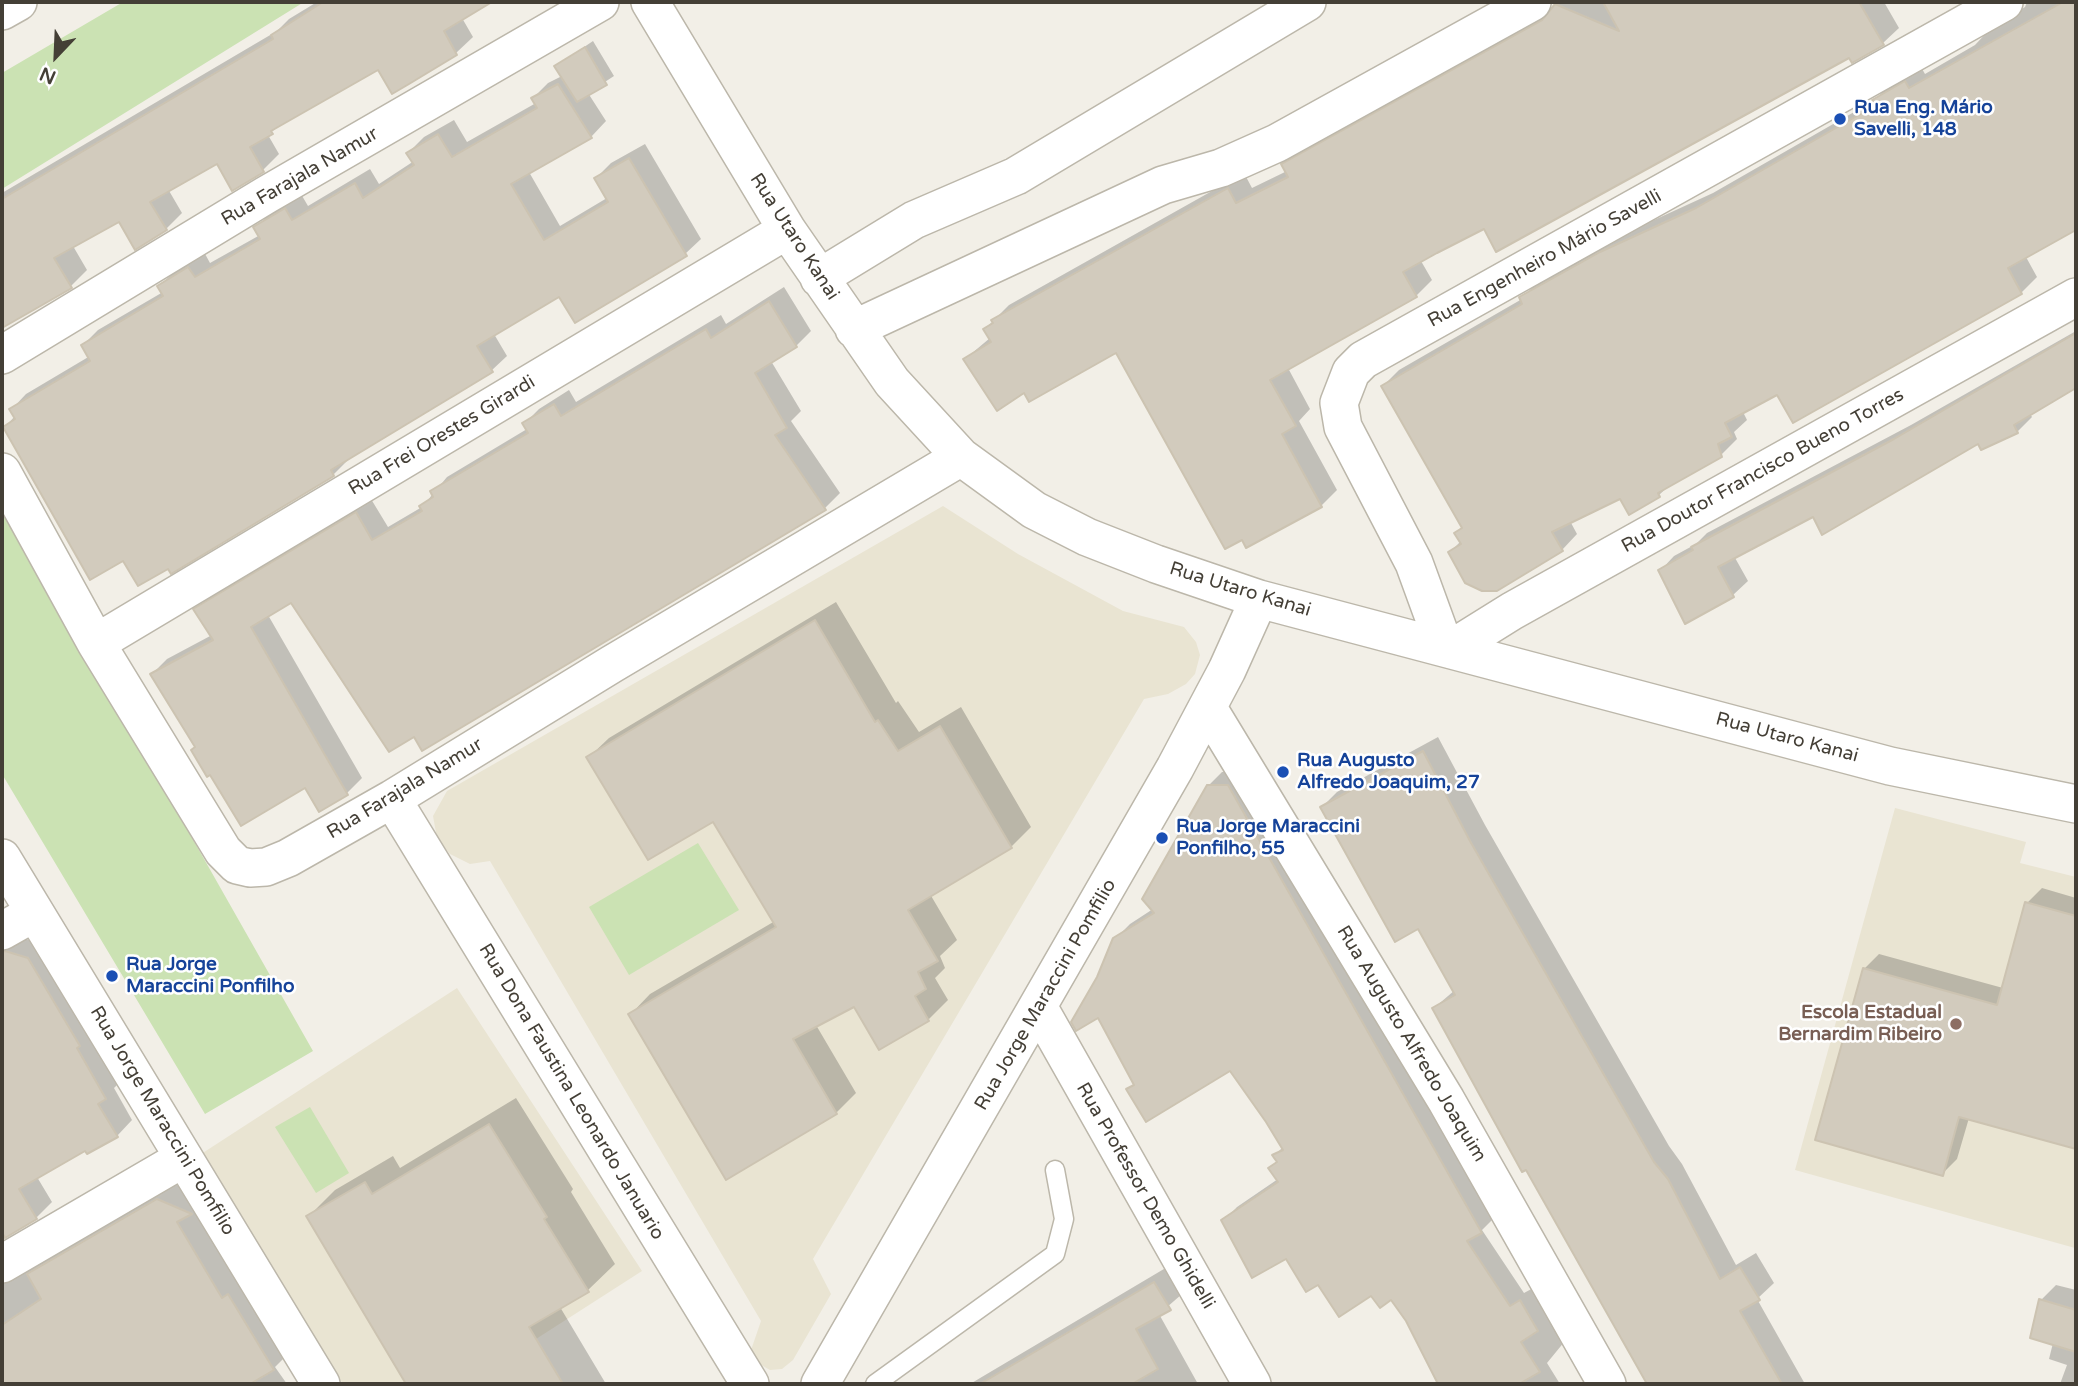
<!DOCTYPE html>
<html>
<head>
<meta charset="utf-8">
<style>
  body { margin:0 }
  #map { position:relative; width:2078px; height:1386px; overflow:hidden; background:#f2efe7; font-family:"Varela Round",sans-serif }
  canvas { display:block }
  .frame { position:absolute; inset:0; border:4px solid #443f36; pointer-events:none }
  .north { position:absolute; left:21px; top:21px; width:70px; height:70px; -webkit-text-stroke:5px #fff; paint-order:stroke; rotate:203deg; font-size:19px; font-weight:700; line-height:28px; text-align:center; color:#443f36 }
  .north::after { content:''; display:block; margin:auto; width:24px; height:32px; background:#443f36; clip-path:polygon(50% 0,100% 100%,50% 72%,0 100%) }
</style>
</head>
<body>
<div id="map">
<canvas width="2078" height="1386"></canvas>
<div class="frame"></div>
<div class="north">N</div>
</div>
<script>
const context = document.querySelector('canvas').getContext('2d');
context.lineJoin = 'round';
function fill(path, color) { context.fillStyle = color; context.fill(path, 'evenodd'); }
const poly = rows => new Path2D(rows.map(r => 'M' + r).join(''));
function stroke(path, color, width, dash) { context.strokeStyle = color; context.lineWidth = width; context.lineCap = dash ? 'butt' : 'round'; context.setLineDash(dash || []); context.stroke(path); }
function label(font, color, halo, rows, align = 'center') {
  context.font = font + ' "Varela Round",sans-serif'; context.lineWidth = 5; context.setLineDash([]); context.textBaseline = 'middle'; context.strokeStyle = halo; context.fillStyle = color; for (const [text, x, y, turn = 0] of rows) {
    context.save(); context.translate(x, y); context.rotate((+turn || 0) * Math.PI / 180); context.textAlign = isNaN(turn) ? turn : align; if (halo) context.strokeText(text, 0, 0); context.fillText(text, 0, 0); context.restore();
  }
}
fill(poly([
  [943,506,1018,554,1123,611,1184,627,1196,642,1200,655,1195,674,1186,684,1168,694,1144,699,813,1259,831,1294,793,1360,782,1369,770,1370,756,1362,750,1353,761,1321,490,861,470,864,450,854,437,838,433,816,447,791],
  [1895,808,2026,842,2020,863,2076,877,2075,1248,1795,1170],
  [457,988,642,1271,466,1384,343,1384,195,1158]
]), '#e9e4d2');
fill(poly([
  [123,2,304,2,2,189,2,73],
  [2,503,313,1051,205,1114,2,774],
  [698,843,739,910,629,975,589,907],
  [310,1107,349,1173,316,1193,275,1127]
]), '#cbe2b3');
fill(poly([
  [317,2,488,2,462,18,473,37,456,53,392,92,379,68,281,124,268,135,279,154,263,170,217,161,168,189,182,213,166,229,120,220,73,246,87,270,71,286,2,326,2,193,277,31,289,19],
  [1560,2,1607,4,1605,2,1884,2,1899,28,1883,43,1849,55,1484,227,1421,261,1432,280,1416,296,1288,368,1310,409,1299,421,1337,490,1321,506,1172,448,1170,450,1117,350,1025,390,965,359,990,338,985,329,1009,305,1244,173,1252,188,1287,171,1283,164,1299,149,1555,8],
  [2027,2,2076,2,2076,230,2026,257,2037,277,2021,293,1794,420,1777,392,1743,412,1747,420,1734,432,1737,439,1721,455,1671,484,1659,495,1621,496,1570,521,1577,534,1562,550,1450,552,1461,541,1456,533,1463,526,1383,386,1399,370,1522,299,1537,282,1617,237,1713,193,1875,100,1890,84,1921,67,1925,74,1975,45,1990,29,2025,7],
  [593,41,614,76,588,93,606,121,591,137,529,172,560,226,607,198,596,178,611,163,645,144,701,239,685,254,560,294,494,334,507,356,491,371,349,459,333,475,168,567,123,558,5,427,15,416,11,410,26,394,90,356,83,345,98,330,163,292,159,286,175,271,204,252,210,263,260,235,256,228,271,212,301,194,308,206,370,169,379,184,414,161,408,153,424,137,454,120,467,142,536,103,533,98,548,83,562,76,556,66],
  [784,287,811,331,796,346,771,361,801,411,791,421,840,493,825,508,415,735,291,600,268,615,362,778,347,793,305,786,196,747,152,674,167,659,212,635,196,609,211,595,371,499,388,527,422,507,447,477,527,429,524,424,539,409,569,390,576,402,721,315,726,324],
  [2076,331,2076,386,2030,414,2032,417,2017,432,1982,448,1979,441,1814,515,1734,556,1748,581,1733,595,1686,622,1660,571,1674,556,1696,544,1707,533,1911,425],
  [836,602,896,703,898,701,919,732,961,707,1031,827,1011,847,930,894,957,940,940,956,945,968,935,978,948,1000,928,1020,855,1004,816,1025,856,1093,836,1113,630,1015,650,994,775,921,714,819,588,758,609,738],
  [1438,737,1485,825,1669,1146,1682,1164,1736,1265,1756,1253,1774,1283,1757,1299,1805,1384,1650,1384,1434,1008,1455,990,1418,927,1322,807,1337,792],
  [1242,771,1495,1217,1482,1230,1524,1293,1535,1287,1565,1341,1547,1363,1560,1384,1466,1384,1460,1374,1440,1384,1407,1320,1391,1297,1318,1283,1286,1257,1223,1221,1237,1207,1278,1179,1270,1168,1278,1160,1275,1155,1283,1147,1230,1069,1129,1090,1135,1083,1098,978,1115,939,1130,924,1153,909,1208,786,1222,772],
  [2042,888,2076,898,2076,1147,1969,1118,1957,1159,1942,1174,1864,969,1879,954,2003,988,2027,903],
  [24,939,44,943,121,1081,114,1088,132,1120,117,1136,86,1148,37,1177,52,1202,36,1218,2,1240,2,953],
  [516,1098,573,1189,571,1192,615,1264,587,1291,560,1307,606,1384,408,1384,308,1217,335,1190,393,1156,400,1168],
  [174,1184,206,1197,195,1209,238,1283,245,1279,289,1353,275,1367,287,1384,2,1384,2,1260],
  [1174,1263,1189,1288,1159,1314,1198,1384,970,1384],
  [2056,1285,2076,1290,2076,1384,2060,1384,2067,1365,2049,1359,2053,1343,2041,1300]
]), '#0003');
const building = poly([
  [323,2,492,2,444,31,457,55,409,84,392,94,378,70,271,131,273,134,250,147,264,172,232,191,217,164,150,202,167,230,135,250,119,222,54,258,72,288,2,328,2,199,273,39,271,35,323,2],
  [1603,2,1859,2,1884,45,1852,63,1849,58,1496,252,1484,229,1437,253,1403,272,1417,297,1270,380,1296,426,1282,434,1322,507,1246,548,1242,540,1225,549,1116,353,1029,402,1024,393,997,411,963,359,991,342,983,329,993,323,991,320,1228,188,1236,203,1288,177,1281,164,1542,20,1555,4,1619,31,1603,2],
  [2063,2,2076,2,2076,230,2008,268,2022,294,1793,423,1777,395,1725,423,1732,437,1718,444,1722,457,1658,493,1660,497,1629,515,1620,499,1552,532,1563,551,1497,591,1482,591,1465,583,1448,552,1461,544,1454,533,1462,528,1381,386,1522,304,1519,297,1600,252,1696,208,1876,105,1872,100,1905,81,1909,88,2063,2],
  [585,47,607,85,577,102,554,66,585,47],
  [558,84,592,138,511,184,544,240,608,202,594,178,629,158,687,256,575,323,559,297,477,346,493,372,331,470,334,476,171,574,168,569,138,586,123,561,90,580,3,427,15,419,9,409,90,361,81,345,163,296,157,286,188,267,195,277,260,239,253,227,277,213,285,208,292,220,355,183,363,198,414,165,406,153,438,134,452,157,537,108,531,98,558,84],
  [769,301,797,347,755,373,787,428,775,435,826,510,422,751,414,737,389,752,291,603,251,627,348,795,319,812,305,788,241,826,210,775,207,777,191,750,195,747,150,674,213,640,193,609,356,512,372,540,422,511,419,506,433,497,430,491,528,433,522,423,554,404,561,416,706,329,711,338,769,301],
  [2076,333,2076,388,2014,425,2018,433,1981,450,1978,444,1822,535,1813,517,1718,567,1734,597,1685,624,1658,570,1693,550,1691,547,1894,439,2076,333],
  [815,620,875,722,878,720,898,751,940,726,1012,848,908,910,938,961,918,972,926,989,915,996,929,1021,879,1050,854,1007,793,1039,837,1114,726,1180,628,1014,776,927,713,822,648,860,586,757,815,620],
  [1423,751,1470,841,1654,1162,1668,1179,1720,1279,1740,1267,1760,1300,1740,1311,1782,1384,1647,1384,1526,1170,1522,1172,1432,1008,1455,995,1418,929,1395,942,1320,807,1423,751],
  [1207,785,1228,785,1482,1233,1467,1241,1510,1306,1520,1300,1538,1331,1521,1342,1540,1372,1519,1384,1438,1384,1406,1321,1391,1300,1380,1308,1371,1296,1339,1317,1318,1285,1306,1292,1286,1259,1252,1278,1221,1220,1278,1182,1268,1168,1277,1162,1272,1155,1283,1150,1266,1122,1230,1071,1146,1122,1126,1089,1134,1085,1098,1018,1076,1031,1071,1022,1097,977,1113,938,1154,913,1142,899,1207,785],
  [2025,902,2076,916,2076,1149,1959,1117,1943,1176,1815,1140,1863,968,1997,1005,2025,902],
  [5,951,28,958,80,1046,77,1048,106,1099,98,1104,118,1137,87,1154,85,1151,19,1189,37,1219,5,1238,2,1232,2,952,5,951],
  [489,1124,547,1217,544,1219,589,1292,529,1327,563,1384,406,1384,306,1216,365,1182,372,1194,489,1124],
  [157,1199,192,1214,177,1222,222,1298,228,1294,274,1370,250,1384,2,1384,2,1325,41,1299,27,1274,157,1199],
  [1154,1282,1171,1310,1136,1329,1158,1369,1132,1384,980,1384,1154,1282],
  [2039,1299,2076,1310,2076,1352,2030,1338,2039,1299]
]);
fill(building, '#d2cbbd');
stroke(building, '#ccc3b1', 2);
const lane = poly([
  [875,1384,1055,1254,1064,1219,1055,1170]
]);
const street = poly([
  [650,2,787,230,892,382,961,457,1034,510,1087,537,1156,564,1259,599,1890,766,2076,804],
  [2,11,18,2],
  [819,278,914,220,1016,176,1307,2],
  [854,329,1163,185,1221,168,1277,143,1532,2],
  [2,355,266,195,600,2],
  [2,472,96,643,223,851,237,865,250,868,266,867,288,858,392,799,612,664,961,457],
  [96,643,787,230],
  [1445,648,1414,563,1343,427,1339,403,1351,372,1363,360,2004,2],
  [1451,649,1512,611,2076,297],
  [1208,708,1446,1100,1607,1384],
  [392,799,750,1384],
  [2,858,321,1384],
  [2,931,34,913],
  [1039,1008,1252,1384],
  [2,1264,184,1158],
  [820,1384,1175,768,1227,670,1259,599]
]);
stroke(lane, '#bcb7aa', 21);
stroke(street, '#bcb7aa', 40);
stroke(lane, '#fff', 18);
stroke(street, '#fff', 37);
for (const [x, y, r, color] of [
  [1840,119,7,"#1a4fb4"],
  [1283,772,7,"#1a4fb4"],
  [1162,838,7,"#1a4fb4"],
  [112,976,7,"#1a4fb4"],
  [1956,1024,7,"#8d6e63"]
]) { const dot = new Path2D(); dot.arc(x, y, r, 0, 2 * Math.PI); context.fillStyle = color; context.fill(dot); stroke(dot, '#fff', 2.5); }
label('bold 19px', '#164399', '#fff', [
  ["Rua Eng. Mário",1854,108],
  ["Savelli, 148",1854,130],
  ["Rua Augusto",1297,761],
  ["Alfredo Joaquim, 27",1297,783],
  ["Rua Jorge Maraccini",1176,827],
  ["Ponfilho, 55",1176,849],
  ["Rua Jorge",126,965],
  ["Maraccini Ponfilho",126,987]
], 'left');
label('19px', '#443f36', '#fff', [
  ["Rua Farajala Namur",300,177,-30],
  ["Rua Utaro Kanai",794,237,57],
  ["Rua Engenheiro Mário Savelli",1545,259,-29],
  ["Rua Frei Orestes Girardi",442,436,-31],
  ["Rua Doutor Francisco Bueno Torres",1763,471,-29],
  ["Rua Utaro Kanai",1240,590,17],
  ["Rua Utaro Kanai",1787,738,15],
  ["Rua Farajala Namur",405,789,-31],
  ["Rua Jorge Maraccini Pomfilio",1046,995,-60],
  ["Rua Augusto Alfredo Joaquim",1411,1044,59],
  ["Rua Dona Faustina Leonardo Januario",571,1092,59],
  ["Rua Jorge Maraccini Pomfilio",162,1121,59],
  ["Rua Professor Demo Ghidelli",1145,1196,60]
]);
label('bold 19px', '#785e54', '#fff', [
  ["Escola Estadual",1942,1013],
  ["Bernardim Ribeiro",1942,1035]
], 'right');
</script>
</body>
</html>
